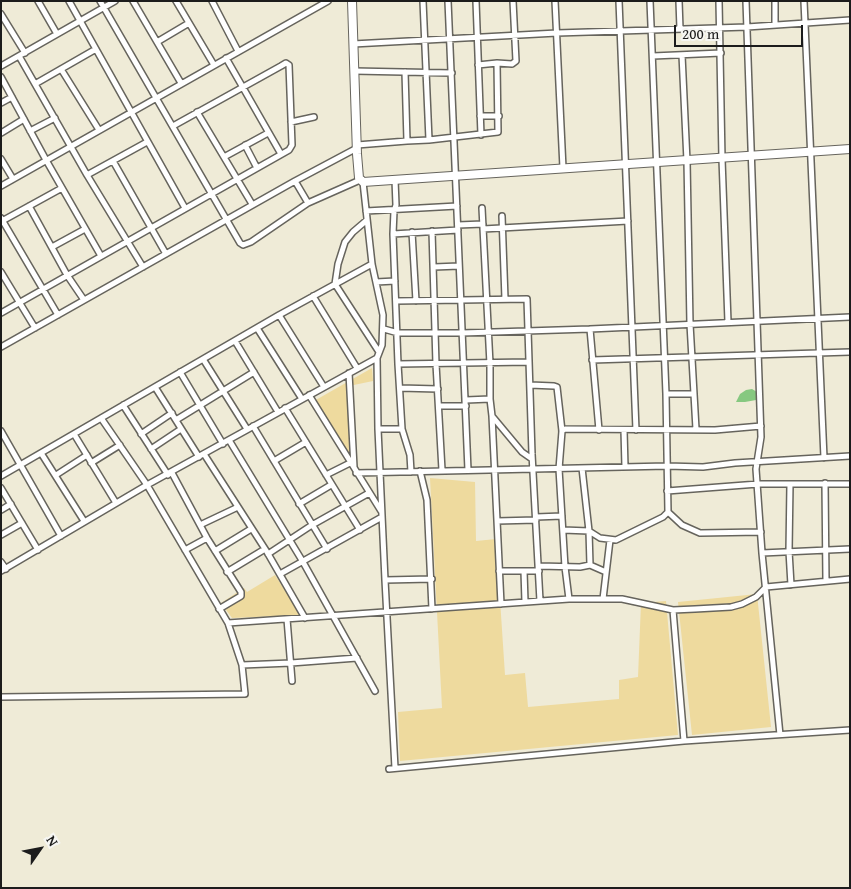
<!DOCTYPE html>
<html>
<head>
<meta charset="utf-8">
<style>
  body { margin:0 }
  #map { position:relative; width:851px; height:889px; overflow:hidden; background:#efebd7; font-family:"Gentium Book Plus",serif }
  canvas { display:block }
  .frame { position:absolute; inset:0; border:2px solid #1c1c1c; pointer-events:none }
  .north { position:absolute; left:15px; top:824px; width:50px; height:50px; -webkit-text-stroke:4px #f6f6f2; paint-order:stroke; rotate:57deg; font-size:14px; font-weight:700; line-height:20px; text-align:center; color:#1c1c1c }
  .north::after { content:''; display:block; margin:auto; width:18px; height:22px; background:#1c1c1c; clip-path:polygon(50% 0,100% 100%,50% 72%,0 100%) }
  .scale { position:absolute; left:674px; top:25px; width:129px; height:22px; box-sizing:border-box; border:2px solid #1c1c1c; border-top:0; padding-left:6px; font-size:15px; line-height:18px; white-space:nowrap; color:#1c1c1c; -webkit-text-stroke:4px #f6f6f2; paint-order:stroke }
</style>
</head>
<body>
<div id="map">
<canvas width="851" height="889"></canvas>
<div class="frame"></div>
<div class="north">N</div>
<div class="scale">200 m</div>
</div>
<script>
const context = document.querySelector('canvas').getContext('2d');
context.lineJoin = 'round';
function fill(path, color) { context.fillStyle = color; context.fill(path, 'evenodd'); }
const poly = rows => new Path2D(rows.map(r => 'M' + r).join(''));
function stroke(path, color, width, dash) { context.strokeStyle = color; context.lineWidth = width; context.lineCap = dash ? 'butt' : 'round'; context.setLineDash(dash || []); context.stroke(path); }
fill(poly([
  [752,389,757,392,757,397,756,400,745,402,736,402,740,394,746,390]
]), '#86c880');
fill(poly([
  [372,368,373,381,349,386,352,464,314,401],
  [430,478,475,482,476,541,496,539,505,675,525,673,528,707,619,699,619,680,638,677,641,603,666,601,678,735,400,761,398,712,442,708],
  [275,575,301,615,232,618,221,603,244,588,247,592],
  [757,594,771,727,692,735,678,602]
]), '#eeda9e');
const street = poly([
  [38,1,57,34],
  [69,1,185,208],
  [100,1,240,243,243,245,251,242,308,203],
  [133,1,181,83],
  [176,1,214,65],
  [212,1,238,51],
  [423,1,429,140],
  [448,1,468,470],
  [476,1,481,135],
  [555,1,563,168],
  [619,1,636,430],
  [650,1,666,394,668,512,682,525,700,533,761,532],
  [679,1,680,29],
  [719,1,722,159,728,322],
  [746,1,761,437,756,469,762,553,780,735],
  [775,1,775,25],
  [804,1,824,458],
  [1,14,25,53],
  [157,42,189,23],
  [353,44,557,33,747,27,850,20],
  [682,55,687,161,690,324,696,429],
  [19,56,87,175,143,267],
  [653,56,721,53],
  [226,58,281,154],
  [478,65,497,63,512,64,516,61,513,1],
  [1,66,115,1],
  [61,69,99,130],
  [354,71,452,73],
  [405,72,407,141,429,140,498,132,497,63],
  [1,77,46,160,101,256],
  [35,84,96,49],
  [1,103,12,97],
  [197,112,252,204],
  [480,116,499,116],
  [291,122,314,117],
  [30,131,55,118],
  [1,133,24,119],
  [245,145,257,168],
  [357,145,407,141],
  [224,157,268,133],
  [1,159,13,179],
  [113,161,166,254],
  [87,175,147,142],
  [395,180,396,205,394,211,393,234,398,364,402,429,410,455,411,472],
  [295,181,357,148],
  [363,182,372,264,383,315,382,345,377,358,378,429,385,580,395,768],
  [1,186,328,1],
  [29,206,67,275,84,300],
  [366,211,457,206],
  [502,216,505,299],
  [1,218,58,315],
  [367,220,353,232,345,242,338,264,335,284,379,352],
  [2,221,62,188],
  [458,225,483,224],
  [483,229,628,221],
  [432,231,436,364,442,470],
  [412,232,416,301],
  [393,234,458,230],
  [52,247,85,229],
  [434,267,459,266],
  [1,272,35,328],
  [376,282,395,281],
  [313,296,357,368],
  [396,301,527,299,532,454,540,601],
  [1,313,289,150,292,145,289,65,286,63,281,66,173,126],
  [279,315,324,387],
  [257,328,302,399],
  [384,329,398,333,462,333,590,329,850,317],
  [590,329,599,430],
  [235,341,278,412],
  [1,347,295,181,308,203,360,180],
  [203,359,247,429],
  [592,360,850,352],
  [398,364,529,362],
  [180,372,223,444],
  [349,373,354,467],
  [530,385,554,386,557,387,562,431,559,469,565,567,569,599],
  [155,387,199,457],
  [400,388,438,389],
  [666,394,694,394],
  [309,395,381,511],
  [490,399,492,416,522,452,532,459],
  [466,400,490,399,490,364,482,208],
  [123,405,168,475],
  [439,406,466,406],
  [285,408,360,530],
  [492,416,501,604],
  [176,420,254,372],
  [253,426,327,549],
  [378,429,402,429],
  [624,430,625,467],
  [1,431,61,536],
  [562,431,565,429,715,430,761,426],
  [74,434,116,503],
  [141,434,172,413],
  [229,440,303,562,375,691],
  [151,449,181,429],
  [41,453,84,521],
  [204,454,267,552,305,618],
  [274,461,306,442],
  [91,463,120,445],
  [420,471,427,500,432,609],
  [172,473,207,538,241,592,241,596,219,609],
  [356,473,667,466,703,467,735,463,850,456],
  [56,475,87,455],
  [326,475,350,463],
  [1,476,279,315,372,264],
  [825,483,826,581],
  [790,484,789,551,791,585],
  [1,488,38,550],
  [667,491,758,484,850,484],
  [299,504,331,485],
  [1,510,11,504],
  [536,517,562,516],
  [497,521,536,520],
  [200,525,238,507],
  [563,530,589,531,600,538,616,540,663,517,668,512],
  [1,535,22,523],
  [185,550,207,538],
  [215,551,251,529],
  [762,553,850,549],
  [268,554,312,525,369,493],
  [1,562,6,569],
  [590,565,606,572],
  [539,566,580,567,590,565,589,531,582,468],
  [1,571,147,485,377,358],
  [499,571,539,571],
  [524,571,525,602],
  [227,572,265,549],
  [280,574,382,517],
  [385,580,432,579],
  [603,599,610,540],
  [673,610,684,741],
  [287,619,292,681],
  [228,623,569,599,622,599,673,610,695,609,731,607,742,604,756,597,766,587,850,579],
  [242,665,291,663,357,658],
  [1,697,245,694,242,665,228,623,147,485,101,418],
  [389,769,684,741,850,730]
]);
const primary = poly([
  [352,1,357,154,359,178,363,182,850,149]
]);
stroke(street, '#66645d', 8);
stroke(primary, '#66645d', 10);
stroke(street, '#fff', 5);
stroke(primary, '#fff', 8);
</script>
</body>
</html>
